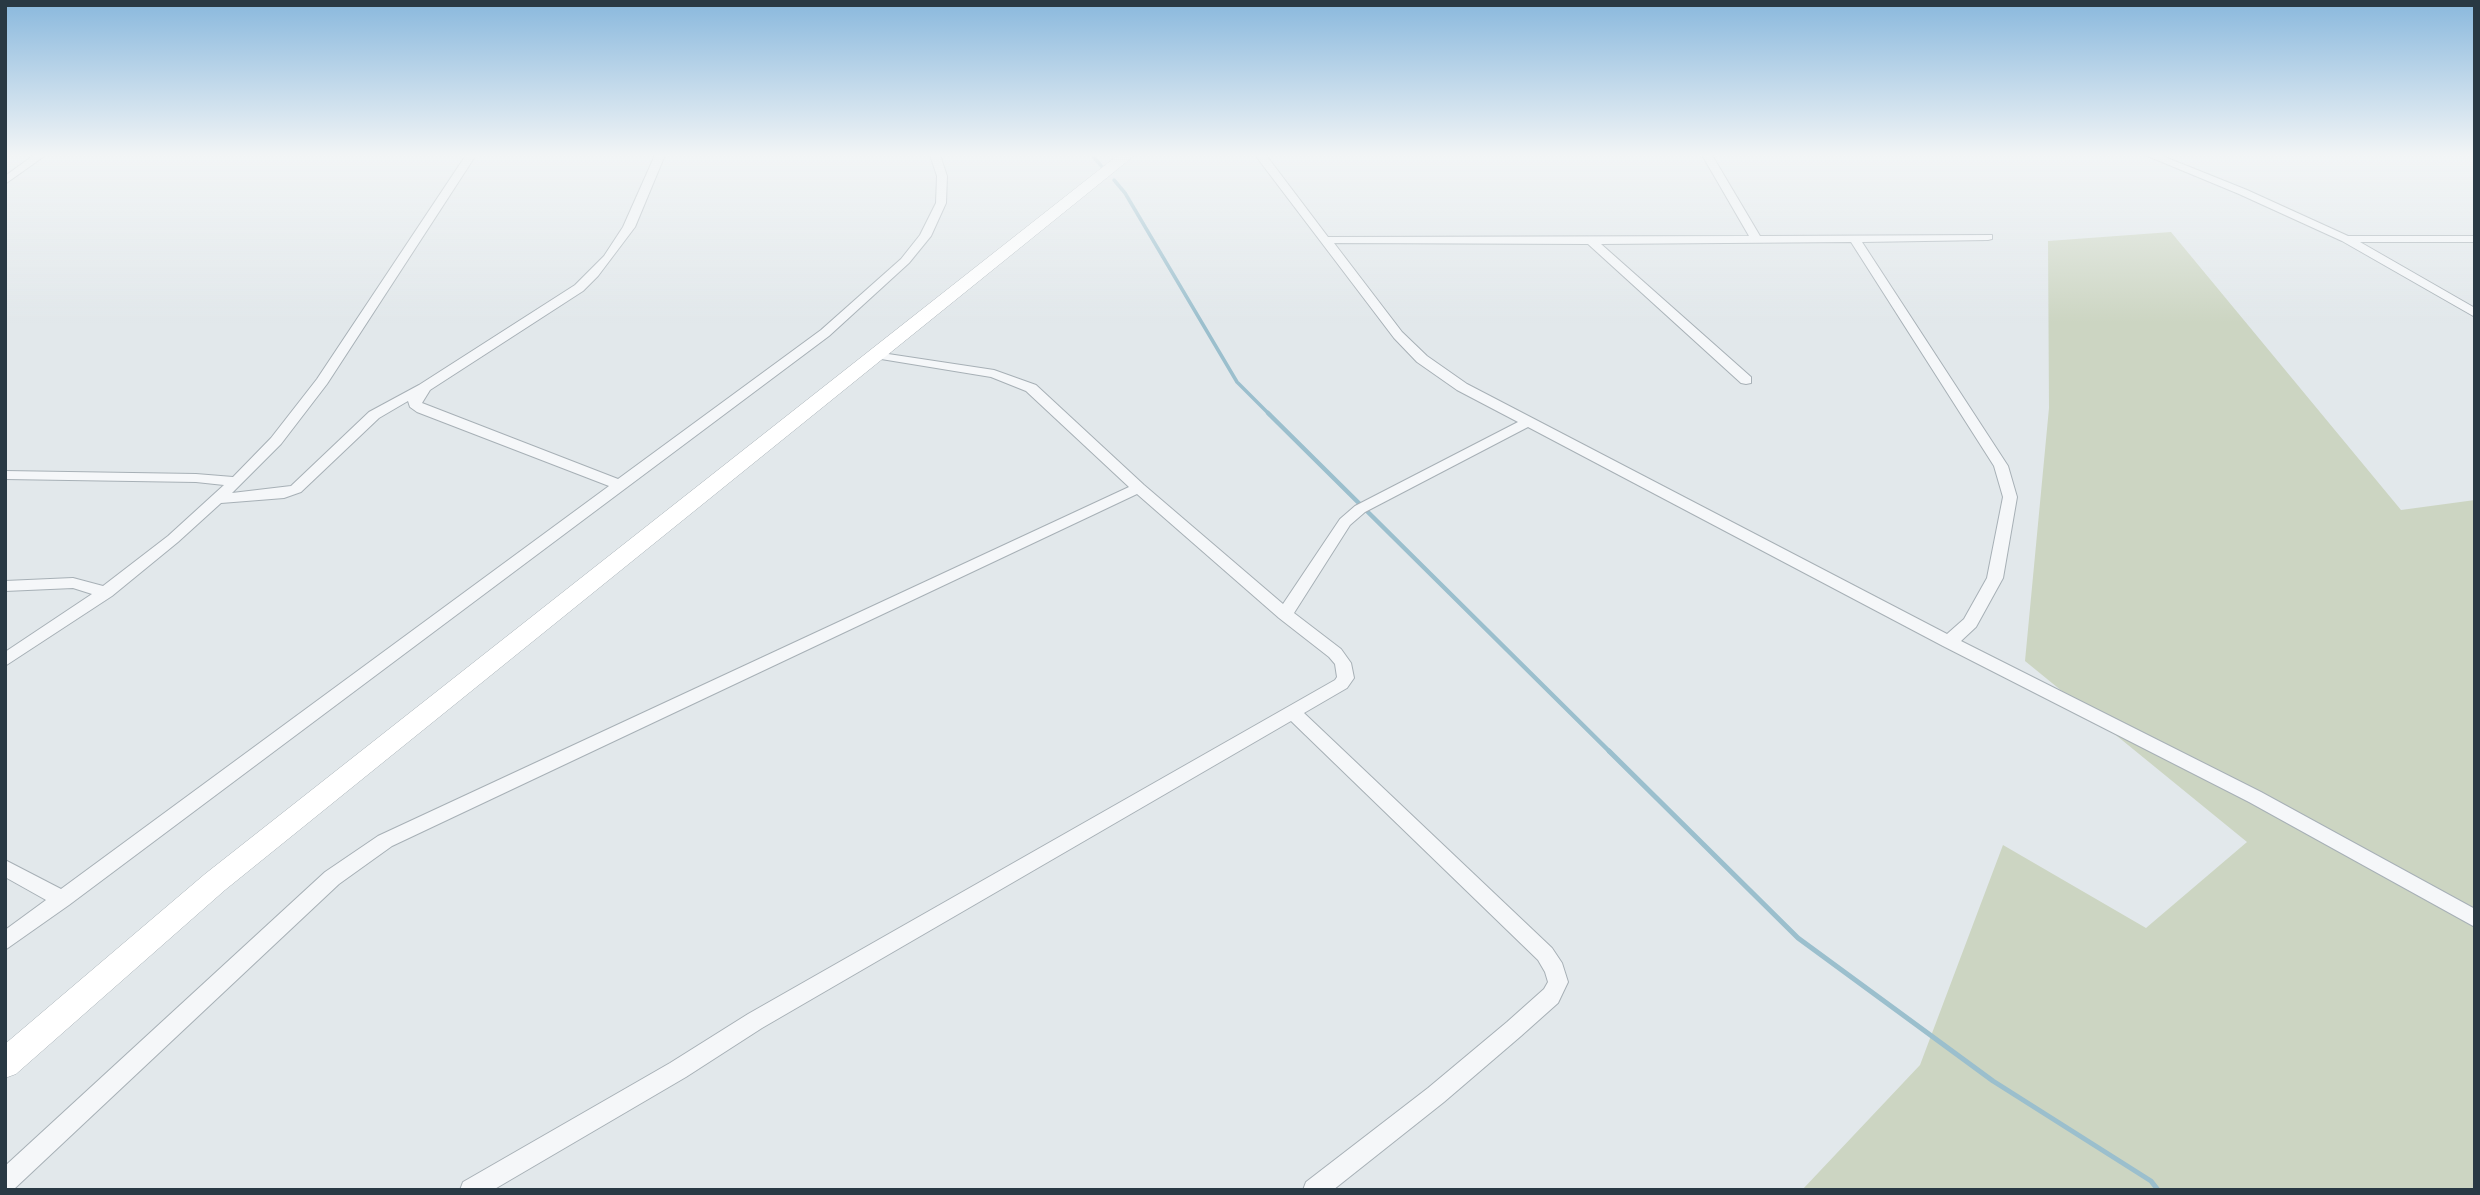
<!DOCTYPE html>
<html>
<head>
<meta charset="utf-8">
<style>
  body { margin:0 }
  #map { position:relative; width:2480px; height:1195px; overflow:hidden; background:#e2e8eb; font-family:"Noto Sans",sans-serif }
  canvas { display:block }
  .frame { position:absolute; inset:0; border:7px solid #293944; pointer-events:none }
</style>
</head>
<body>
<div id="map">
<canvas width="2480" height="1195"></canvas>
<div class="frame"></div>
</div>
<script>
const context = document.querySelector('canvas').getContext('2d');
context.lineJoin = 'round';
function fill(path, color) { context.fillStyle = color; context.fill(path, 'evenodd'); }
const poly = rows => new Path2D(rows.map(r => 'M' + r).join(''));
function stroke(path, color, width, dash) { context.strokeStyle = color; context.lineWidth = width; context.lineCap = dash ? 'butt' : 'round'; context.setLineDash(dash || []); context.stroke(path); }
fill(poly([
  [2171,232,2401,510,2475,500,2475,1190,1802,1190,1920,1065,2003,845,2146,928,2247,842,2025,661,2049,408,2048,241]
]), '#ccd5c2');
stroke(poly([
  [1092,155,1104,169],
  [1114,180,1125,193,1237,382,1270,415]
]), '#9bbfcd', 3.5);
stroke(poly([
  [1268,413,1611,753]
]), '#9bbfcd', 4.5);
stroke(poly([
  [1609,751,1798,938,1993,1081,2151,1181,2158,1190]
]), '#9bbfcd', 5);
const minor = poly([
  [34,155,46,155,5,184,5,176,34,155],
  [466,155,476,155,327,384,281,444,232,493,291,486,369,412,419,385,575,285,604,256,623,227,655,155,665,155,635,227,598,276,583,291,430,390,422,403,618,479,821,330,901,259,920,235,936,203,937,176,930,155,940,155,947,176,946,203,931,236,909,263,829,336,69,905,5,950,5,930,46,900,5,877,5,860,61,889,609,486,417,412,410,407,408,401,379,418,301,492,284,498,221,503,178,542,112,596,5,666,5,652,92,594,73,588,5,591,5,581,73,578,103,586,168,536,224,485,196,482,5,479,5,471,196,474,233,477,271,438,317,379,466,155],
  [1255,155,1266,155,1328,237,1749,236,1702,155,1712,155,1760,236,1992,235,1992,239,1988,240,1862,242,2008,466,2017,497,2003,578,1976,627,1961,641,2261,792,2475,909,2475,927,2249,802,1943,646,1528,427,1365,512,1350,525,1294,613,1341,649,1351,663,1354,678,1347,688,1304,713,1552,948,1562,963,1568,982,1558,1003,1521,1036,1444,1102,1333,1190,1303,1190,1306,1182,1428,1088,1507,1022,1544,989,1548,982,1545,972,1538,960,1291,721,762,1028,686,1077,493,1190,460,1190,463,1182,670,1063,748,1014,1335,680,1337,677,1335,664,1329,657,1279,618,1137,494,392,846,339,884,13,1190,5,1190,5,1166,325,872,378,836,1129,487,1026,391,991,377,875,358,875,352,994,370,1036,385,1144,485,1283,604,1340,519,1355,506,1518,422,1457,390,1417,362,1394,338,1255,155],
  [1851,242,1994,466,2003,497,1987,578,1964,619,1947,634,1467,384,1427,356,1402,332,1334,243,1588,244,1741,383,1746,384,1751,383,1751,377,1601,244,1851,242],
  [2145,155,2160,155,2247,190,2348,236,2475,236,2475,242,2360,242,2475,308,2475,317,2342,241,2239,194,2145,155]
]);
const secondary = poly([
  [1118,155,1135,155,225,890,16,1074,5,1078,5,1044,205,874,1118,155]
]);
stroke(minor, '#a7b0b6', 2);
stroke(secondary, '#a7b0b6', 1);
fill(minor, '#f5f7f9');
fill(secondary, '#fff');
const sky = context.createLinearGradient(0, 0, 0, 323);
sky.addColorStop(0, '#89b8dd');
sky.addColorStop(0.48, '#f2f5f6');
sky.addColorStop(1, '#f2f5f600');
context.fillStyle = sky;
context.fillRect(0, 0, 2480, 323);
</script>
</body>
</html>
